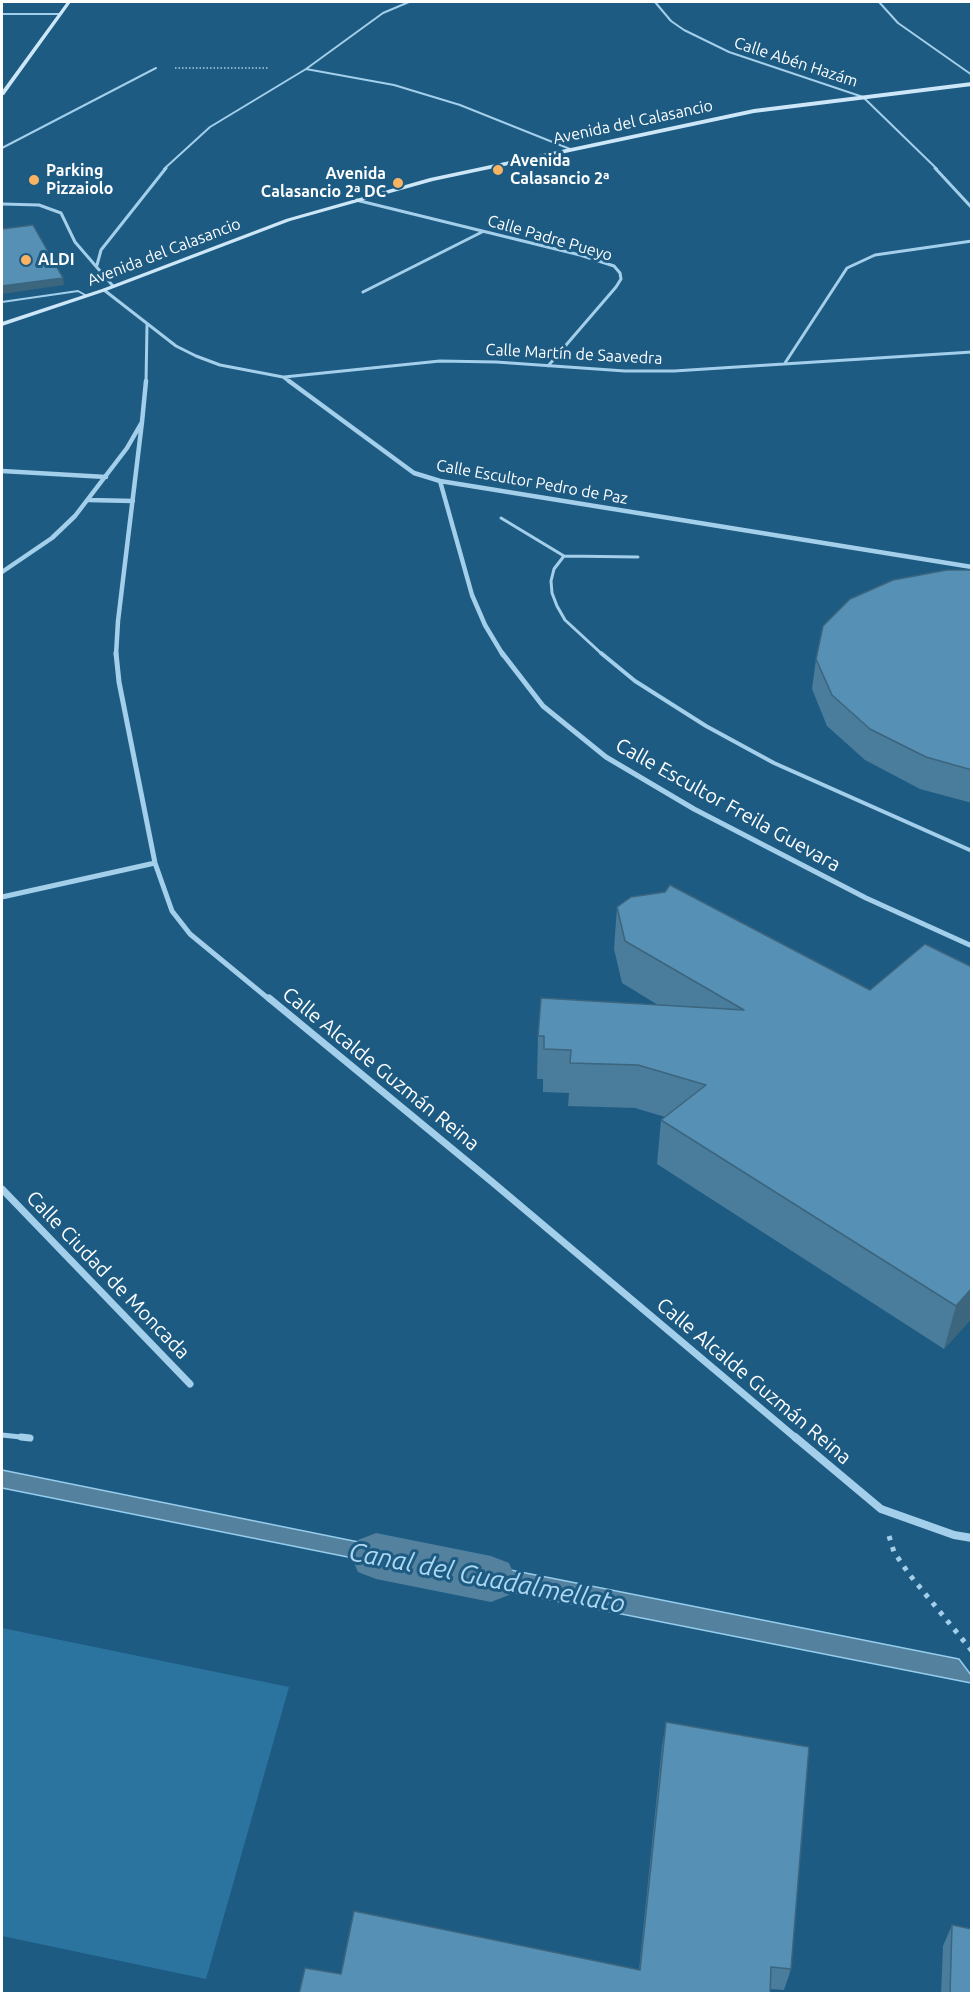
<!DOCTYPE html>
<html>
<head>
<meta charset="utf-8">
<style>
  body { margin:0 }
  #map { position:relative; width:973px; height:1995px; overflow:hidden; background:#1d5b83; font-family:Ubuntu,sans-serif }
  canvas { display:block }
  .frame { position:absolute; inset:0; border:3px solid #fff; pointer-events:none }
</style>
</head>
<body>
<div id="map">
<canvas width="973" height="1995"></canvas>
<div class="frame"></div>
</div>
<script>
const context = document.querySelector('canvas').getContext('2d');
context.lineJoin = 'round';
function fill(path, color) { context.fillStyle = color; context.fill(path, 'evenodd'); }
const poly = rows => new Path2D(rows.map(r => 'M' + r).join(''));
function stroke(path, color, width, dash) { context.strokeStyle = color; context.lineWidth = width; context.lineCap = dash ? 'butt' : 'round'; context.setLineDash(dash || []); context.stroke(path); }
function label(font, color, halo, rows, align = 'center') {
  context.font = font + ' Ubuntu,sans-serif'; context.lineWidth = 6; context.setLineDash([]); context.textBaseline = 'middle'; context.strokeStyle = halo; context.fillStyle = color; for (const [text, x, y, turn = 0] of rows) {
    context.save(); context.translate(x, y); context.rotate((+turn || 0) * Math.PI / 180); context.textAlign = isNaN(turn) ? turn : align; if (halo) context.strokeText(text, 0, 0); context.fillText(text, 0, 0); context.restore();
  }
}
fill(poly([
  [2,1628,289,1687,206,1979,2,1936]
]), '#2c74a0');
const water = poly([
  [2,1470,428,1556,423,1572,2,1488,2,1470],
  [445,1557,959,1659,971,1675,971,1683,439,1578,445,1557]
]);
fill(water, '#54819e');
stroke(water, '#96ccec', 1.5);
fill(poly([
  [376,1533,491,1556,509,1563,516,1579,509,1595,491,1602,376,1579,358,1572,351,1556,358,1540,376,1533]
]), '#54819e');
stroke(poly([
  [175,68,269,68]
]), '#a3cfea', 1.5, [1.5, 2]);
stroke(poly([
  [889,1536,894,1552,909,1574,972,1651]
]), '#a3cfea', 5, [4.5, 7]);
stroke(poly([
  [2,14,60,14],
  [2,302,78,291,87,296]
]), '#a3cfea', 2);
stroke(poly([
  [501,518,564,556,638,557],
  [564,556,554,569,551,581,552,593,557,606,565,620,603,655]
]), '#a3cfea', 3);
stroke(poly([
  [601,653,635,681,706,726,774,763,972,851]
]), '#a3cfea', 4);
stroke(poly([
  [2,1435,30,1438]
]), '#a3cfea', 5);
stroke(poly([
  [21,1437,30,1438]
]), '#a3cfea', 7);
stroke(poly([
  [655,2,671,21,684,30,729,52,863,97,937,169],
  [879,2,898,23,972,75],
  [306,69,394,85,460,105,570,149],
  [2,148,156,68],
  [164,169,210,127,306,69,383,13,409,2]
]), '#a3cfea', 2);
stroke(poly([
  [935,168,972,208],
  [356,200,580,255,614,266,620,273,621,279,616,287,548,366],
  [2,204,39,205,61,213,75,242,113,286],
  [97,265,101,250,166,168],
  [104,290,176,346,196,356,220,365,283,377,291,383],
  [363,292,482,232],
  [785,363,847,268,875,255,972,241],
  [284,377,440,361,496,362,625,371,674,371,972,352],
  [146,383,147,325]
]), '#a3cfea', 3);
stroke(poly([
  [289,381,414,473,440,481,972,567],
  [2,471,106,477],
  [440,481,472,595,485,625,503,655],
  [89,500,133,501],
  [2,572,52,538,75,516,127,448,142,422,146,381],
  [116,655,118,621,142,422]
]), '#a3cfea', 4.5);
stroke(poly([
  [116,653,119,682,155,863,172,911,190,934,270,1000],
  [502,653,543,706,606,757,694,809,866,898,972,946],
  [2,897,155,863]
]), '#a3cfea', 5);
stroke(poly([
  [269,998,491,1181,797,1439],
  [2,1189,190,1384]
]), '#a3cfea', 7);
stroke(poly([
  [795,1437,881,1509,954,1535,972,1538]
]), '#a3cfea', 8);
fill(poly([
  [67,2,71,2,4,95,2,95,2,91,67,2],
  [972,82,972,86,754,113,433,181,290,221,106,291,2,326,2,322,102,289,286,219,430,178,754,109,972,82]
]), '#cee7f8');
fill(poly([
  [972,570,972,803,920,789,865,760,827,726,812,689,816,659],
  [617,907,870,990,972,967,972,1318,944,1349,657,1164,661,1120,665,1117,635,1108,568,1106,569,1093,543,1092,543,1079,537,1079,538,1036,658,1005,622,983,614,949],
  [666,1722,791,1969,784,1990,770,1989,341,1974,639,1970,662,1746],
  [952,1925,972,1994,941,1994,943,1946]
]), '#4a7c9b');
fill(poly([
  [63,278,64,285,2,294,2,286],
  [972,1288,972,1318,944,1349,956,1306]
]), '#3c657e');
const building = poly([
  [33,225,63,278,2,286,2,229,33,225],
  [947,570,972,570,972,770,926,757,870,729,832,695,816,659,823,626,850,599,893,580,947,570],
  [670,885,870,990,925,944,972,967,972,1288,956,1306,661,1120,706,1085,638,1065,570,1063,571,1050,544,1049,544,1036,538,1036,541,998,744,1010,625,941,617,907,631,897,665,892,670,885],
  [666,1722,809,1747,791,1969,771,1967,770,1994,299,1994,305,1968,341,1974,354,1911,640,1970,666,1722],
  [952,1925,972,1929,972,1994,950,1994,952,1925]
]);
fill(building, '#5690b4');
stroke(building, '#3c657e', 1.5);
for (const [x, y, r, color] of [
  [498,170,6,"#fab461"],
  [34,180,6,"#fab461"],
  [398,183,6,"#fab461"],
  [26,260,6,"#fab461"]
]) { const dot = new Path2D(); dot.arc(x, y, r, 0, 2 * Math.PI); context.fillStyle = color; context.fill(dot); stroke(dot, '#1d5b83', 2); }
label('16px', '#fff', '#1d5b83', [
  ["Calle Abén Hazám",796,62,18],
  ["Avenida del Calasancio",633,122,-12],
  ["Calle Padre Pueyo",550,238,16],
  ["Avenida del Calasancio",164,252,-21],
  ["Calle Martín de Saavedra",574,354,3],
  ["Calle Escultor Pedro de Paz",532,482,10]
]);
label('bold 16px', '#fff', '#1d5b83', [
  ["Avenida",510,161],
  ["Calasancio 2ª",510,179],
  ["Parking",46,171],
  ["Pizzaiolo",46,189],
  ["Avenida",386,174,"right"],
  ["Calasancio 2ª DC",386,192,"right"],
  ["ALDI",38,260]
], 'left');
label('20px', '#fff', '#1d5b83', [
  ["Calle Escultor Freila Guevara",728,805,29],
  ["Calle Alcalde Guzmán Reina",381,1069,39],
  ["Calle Ciudad de Moncada",108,1275,46],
  ["Calle Alcalde Guzmán Reina",754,1381,40]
]);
label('italic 26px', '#aed8f2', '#1d5b83', [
  ["Canal del Guadalmellato",487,1578,11]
]);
</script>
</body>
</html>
